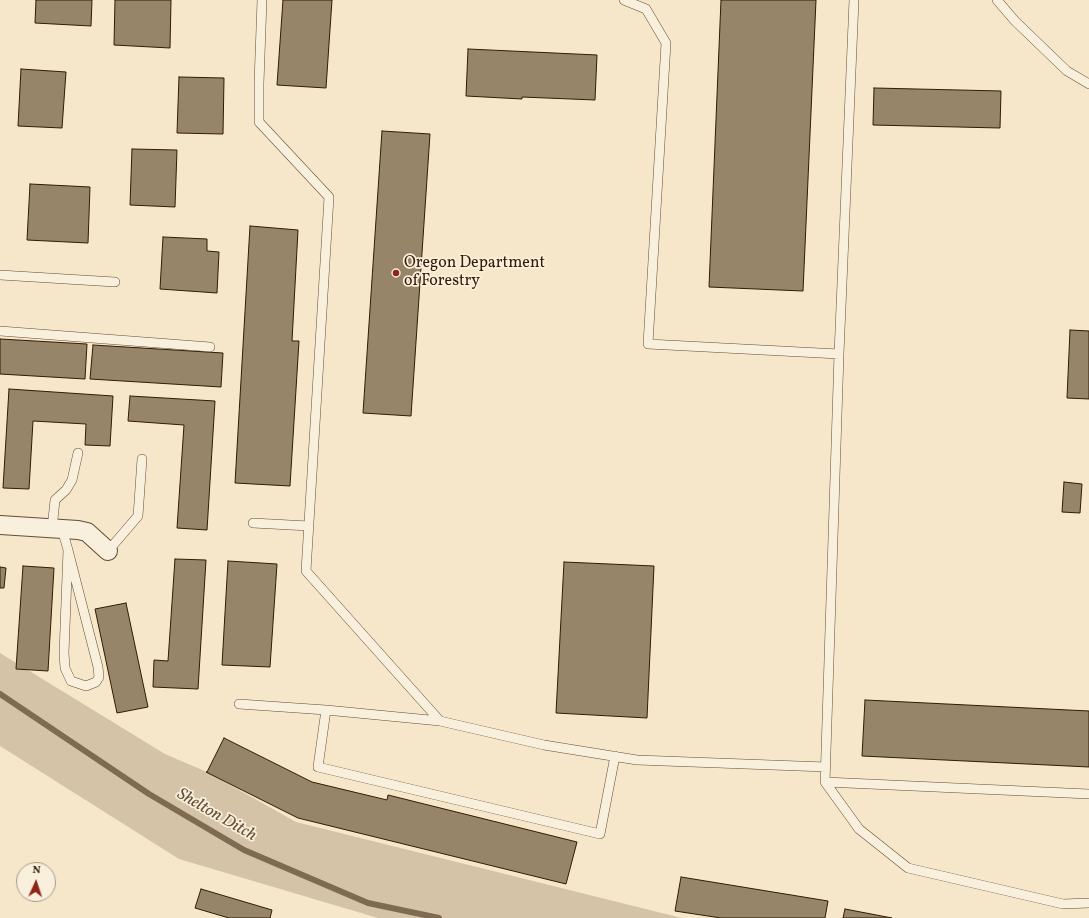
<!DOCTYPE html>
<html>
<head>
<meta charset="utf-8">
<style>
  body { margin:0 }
  #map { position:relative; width:1089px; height:918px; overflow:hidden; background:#f6e6ca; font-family:Vollkorn,serif }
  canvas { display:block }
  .north { position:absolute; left:16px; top:862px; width:40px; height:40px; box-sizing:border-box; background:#f9efdd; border:1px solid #a99a85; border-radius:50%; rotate:3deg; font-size:11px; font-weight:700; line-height:16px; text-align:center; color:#311b02 }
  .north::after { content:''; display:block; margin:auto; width:14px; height:18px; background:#8f2418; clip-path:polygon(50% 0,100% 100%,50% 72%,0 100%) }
</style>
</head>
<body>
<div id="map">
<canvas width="1089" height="918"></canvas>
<div class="north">N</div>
</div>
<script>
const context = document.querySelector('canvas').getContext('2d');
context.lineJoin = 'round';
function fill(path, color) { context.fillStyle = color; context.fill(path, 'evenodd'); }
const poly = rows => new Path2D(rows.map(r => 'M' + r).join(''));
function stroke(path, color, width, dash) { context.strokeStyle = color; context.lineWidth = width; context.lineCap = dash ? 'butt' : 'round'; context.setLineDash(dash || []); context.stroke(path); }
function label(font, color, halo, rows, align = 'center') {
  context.font = font + ' Vollkorn,serif'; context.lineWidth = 3.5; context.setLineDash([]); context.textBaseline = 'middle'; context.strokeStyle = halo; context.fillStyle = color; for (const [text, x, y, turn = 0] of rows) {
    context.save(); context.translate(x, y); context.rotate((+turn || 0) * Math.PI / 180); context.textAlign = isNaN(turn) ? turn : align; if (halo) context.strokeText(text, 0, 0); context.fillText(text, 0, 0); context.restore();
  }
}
fill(poly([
  [0,653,165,754,207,772,296,822,682,918,378,918,179,859,0,746]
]), '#d5c3a8');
stroke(poly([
  [0,694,149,794,244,850,368,903,439,918]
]), '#7f6b51', 6);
const building = poly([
  [36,0,92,0,91,26,35,23,36,0],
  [115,0,171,0,170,48,114,45,115,0],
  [283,0,332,0,326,88,277,85,283,0],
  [721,0,816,0,803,291,709,287,721,0],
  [468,49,597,55,595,100,522,97,522,99,466,96,468,49],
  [21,69,66,72,62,128,18,126,21,69],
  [179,77,224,78,223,134,177,133,179,77],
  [874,88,1001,91,1000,128,873,125,874,88],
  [382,131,430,134,411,416,363,413,382,131],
  [132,149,177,150,175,207,130,205,132,149],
  [30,184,90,187,88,243,27,240,30,184],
  [250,226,298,230,292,341,299,341,290,486,235,483,250,226],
  [163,237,207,239,207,251,219,252,217,293,160,289,163,237],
  [1070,330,1089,331,1089,399,1067,398,1070,330],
  [0,339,87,344,85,379,0,374,0,339],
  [93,345,223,353,221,387,90,379,93,345],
  [9,389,113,396,110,446,85,445,86,424,33,421,29,489,3,488,9,389],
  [130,396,215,401,207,530,177,528,184,425,128,421,130,396],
  [1064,482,1082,484,1080,513,1062,512,1064,482],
  [175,559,206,560,198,689,153,687,154,660,168,661,175,559],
  [228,561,277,564,270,667,222,665,228,561],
  [564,562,654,566,647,718,556,713,564,562],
  [23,566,54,568,48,671,16,669,23,566],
  [0,567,6,568,4,588,0,588,0,567],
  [126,603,148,707,117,713,95,609,126,603],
  [865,700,1089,711,1089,767,862,756,865,700],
  [224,738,312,782,387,800,388,795,577,842,566,884,298,818,206,772,207,772,224,738],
  [681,877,828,901,825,918,721,918,675,911,681,877],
  [201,889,272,910,270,918,229,918,195,908,201,889],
  [845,909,892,918,843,918,845,909]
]);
fill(building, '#97856a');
stroke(building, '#311b02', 1);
const lane = poly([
  [262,0,259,83,259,122,329,197,306,571,440,721,544,745,637,760,826,767],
  [624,0,646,9,666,43,648,344,839,354,825,782,1089,794],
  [997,0,1015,21,1067,71,1089,84],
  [0,275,115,282],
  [0,331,210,347],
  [839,354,854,0],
  [253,523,309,526],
  [52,529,55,500,66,490,72,480,78,453],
  [62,529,68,550,98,667,99,677,96,682,86,686,71,681,65,668,64,653,68,550],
  [108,551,138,516,142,459],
  [239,704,326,710],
  [440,721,326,710,318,767,600,834,615,756],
  [825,782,859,829,908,868,1063,904,1089,903]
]);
const street = poly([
  [0,525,78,530,87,532,108,551]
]);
stroke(lane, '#624e34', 10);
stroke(street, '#624e34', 20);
stroke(lane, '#f9efdd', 9);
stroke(street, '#f9efdd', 18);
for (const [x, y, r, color] of [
  [396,273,4,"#8f2418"]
]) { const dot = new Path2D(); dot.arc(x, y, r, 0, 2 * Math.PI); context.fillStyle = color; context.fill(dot); stroke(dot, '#f9efdd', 1.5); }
label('16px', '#311b02', '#f9efdd', [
  ["Oregon Department",404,264],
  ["of Forestry",404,282]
], 'left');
label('italic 17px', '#655137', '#f9efdd', [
  ["Shelton Ditch",216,816,30]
]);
</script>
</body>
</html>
